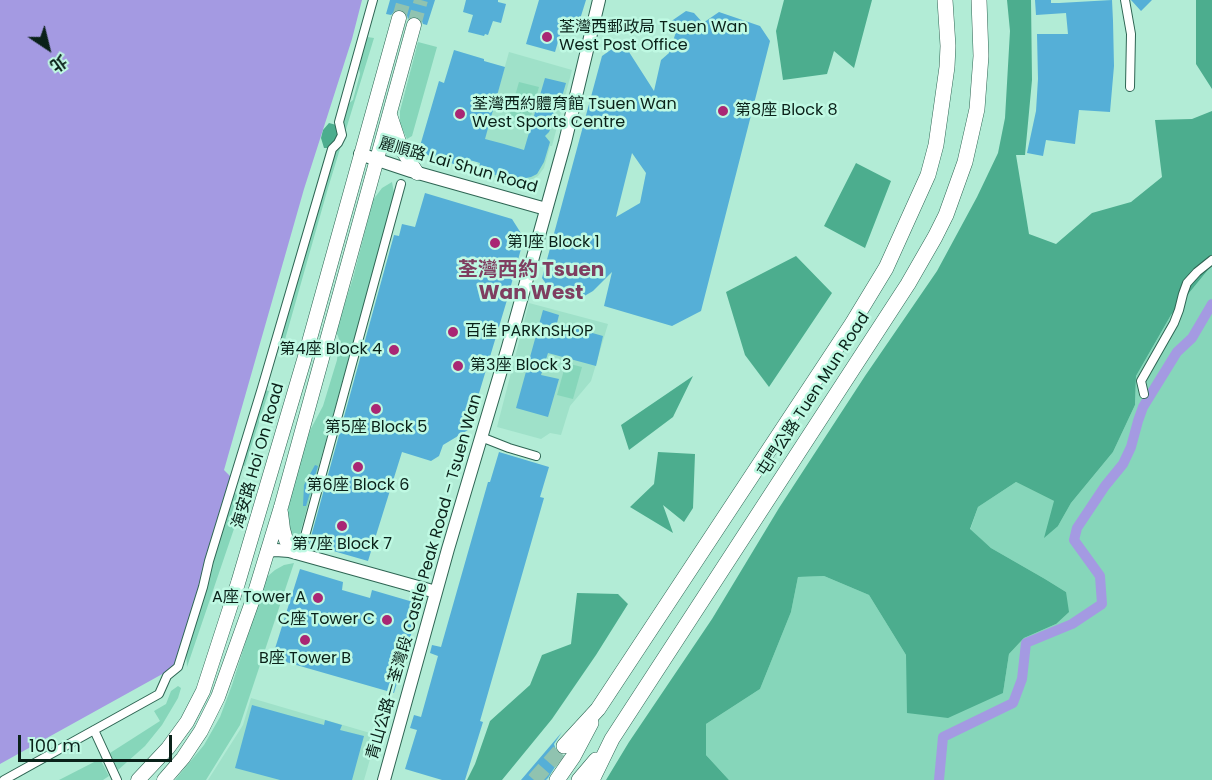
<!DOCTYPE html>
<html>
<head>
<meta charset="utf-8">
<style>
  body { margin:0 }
  #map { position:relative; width:1212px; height:780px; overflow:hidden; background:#b2ecd6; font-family:Poppins,"Noto Sans TC",sans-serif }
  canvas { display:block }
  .north { position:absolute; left:18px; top:18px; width:60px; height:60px; -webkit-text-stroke:4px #bff9e3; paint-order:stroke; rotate:145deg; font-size:16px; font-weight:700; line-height:24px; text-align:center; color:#0a2119 }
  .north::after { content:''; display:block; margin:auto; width:21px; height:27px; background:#0a2119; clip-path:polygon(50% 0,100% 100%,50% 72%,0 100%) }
  .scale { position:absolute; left:18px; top:735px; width:154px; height:27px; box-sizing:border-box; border:3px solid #0a2119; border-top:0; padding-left:8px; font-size:18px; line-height:21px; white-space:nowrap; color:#0a2119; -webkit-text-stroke:4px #bff9e3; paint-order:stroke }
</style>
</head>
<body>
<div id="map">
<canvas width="1212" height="780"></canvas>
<div class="north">北</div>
<div class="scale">100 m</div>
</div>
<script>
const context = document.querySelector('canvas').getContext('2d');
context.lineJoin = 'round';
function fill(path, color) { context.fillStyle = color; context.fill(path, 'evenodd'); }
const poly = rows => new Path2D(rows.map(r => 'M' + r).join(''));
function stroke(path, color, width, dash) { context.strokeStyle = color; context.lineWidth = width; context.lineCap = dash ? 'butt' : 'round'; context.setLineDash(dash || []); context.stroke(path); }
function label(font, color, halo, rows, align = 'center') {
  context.font = font + ' Poppins,"Noto Sans TC",sans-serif'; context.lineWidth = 5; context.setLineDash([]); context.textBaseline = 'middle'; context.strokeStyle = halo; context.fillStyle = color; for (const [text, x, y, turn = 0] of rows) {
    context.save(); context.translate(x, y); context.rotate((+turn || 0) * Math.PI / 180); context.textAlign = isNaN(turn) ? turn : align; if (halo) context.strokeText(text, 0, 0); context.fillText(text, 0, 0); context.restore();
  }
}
fill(poly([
  [509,52,572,70,552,146,550,146,544,168,538,176,522,185,475,172],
  [529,303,608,324,591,381,570,406,561,435,550,433,541,439,497,427],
  [251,698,377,735,364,780,208,780,243,725]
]), '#9fe1c9');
fill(poly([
  [367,37,374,38,328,188,284,343,279,342,281,333,284,329,293,296,294,287,299,279,308,246,307,243,312,224,317,216,320,204,319,201,343,108,353,100,354,96,360,74,358,63,358,56],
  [418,42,437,47,412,136,407,139,400,124,400,111],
  [519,82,539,87,529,123,509,117],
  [392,182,394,193,384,232,297,544,291,539,286,521,294,480,306,438,323,406,337,360,339,339,336,331,353,278,373,200,382,188],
  [1212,265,1212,780,729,780,706,755,706,724,760,689,791,612,798,577,824,576,869,595,906,655,1003,693,1009,654,1024,638,1056,624,1066,592,1045,579,991,548,970,530,978,507,1016,482,1054,501,1058,526,1071,503,1113,452,1135,405,1136,376,1171,315],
  [566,363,582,367,573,399,557,395],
  [264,390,269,391,245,466,241,465],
  [233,493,239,494,238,517,187,667,186,653],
  [294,563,240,725,206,780,175,780,204,745,220,717,232,685,264,584,268,576,275,570,284,565],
  [178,686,181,688,178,698,162,725,145,746,118,770,110,753,160,721,154,711,166,704,171,691],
  [100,759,109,776,103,780,59,780]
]), '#86d6ba');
fill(poly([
  [784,0,872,0,854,68,834,51,827,74,783,80,776,31],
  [1007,0,1031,0,1032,80,1025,155,1016,155,1029,234,1056,244,1092,213,1131,202,1162,177,1155,120,1192,119,1212,111,1212,265,1171,315,1136,376,1135,405,1113,452,1071,503,1058,526,1044,538,1054,501,1016,482,978,507,970,529,991,548,1045,579,1066,592,1069,612,1056,624,1024,638,1009,654,1003,693,948,718,907,713,906,655,869,595,824,576,798,577,791,612,760,689,706,724,706,755,729,780,606,780,629,742,712,619,779,508,865,376,937,271,977,197,998,153,1005,118,1010,31],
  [1196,0,1212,0,1212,89,1196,64],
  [329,123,340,126,340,138,329,148,324,148,321,138,323,130],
  [856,163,891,181,865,248,824,226],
  [796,256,832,293,769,387,745,355,726,292],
  [693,376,673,417,629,450,621,425],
  [658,452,695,454,693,508,684,522,663,505,673,533,630,507,654,484],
  [577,593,618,594,628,604,596,655,552,719,502,780,467,780,475,764,490,721,530,685,542,655,571,644]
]), '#4cad8e');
fill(poly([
  [0,0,362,0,352,39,304,189,224,470,231,477,175,667,0,764]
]), '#a49ae2');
stroke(poly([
  [939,780,943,737,1013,703,1022,679,1026,643,1072,624,1102,604,1100,576,1074,540,1077,528,1105,486,1123,464,1131,447,1138,421,1143,407,1177,352,1192,338,1212,304]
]), '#a49ae2', 10);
fill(poly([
  [390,0,435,0,427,25,423,24,421,19,417,17,412,16,408,19,406,12,402,10,396,10,391,15,386,14],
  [466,0,498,0,498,2,506,4,501,23,493,21,488,35,485,34,484,36,468,32,473,15,463,12],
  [539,0,586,0,576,32,562,28,555,52,526,44],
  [1035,0,1051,0,1051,3,1059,3,1112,0,1113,21,1114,66,1110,112,1079,110,1075,144,1046,140,1043,156,1027,153,1036,111,1038,79,1037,34,1068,34,1066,13,1036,15],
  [1131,0,1152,0,1141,11],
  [686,11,694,13,703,23,719,12,760,26,770,41,701,311,672,326,604,306,612,272,593,291,581,298,551,291,542,278,602,56,612,49,629,52,654,91,661,60,669,53,676,32,670,22],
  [632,153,646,173,640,203,616,217],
  [454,50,484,59,484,61,505,67,485,139,504,144,524,150,545,78,566,83,561,100,553,102,554,121,549,132,545,136,550,142,544,162,537,174,531,177,521,179,521,182,481,171,479,170,480,163,459,157,457,165,437,159,420,152,422,147,420,146,439,81,444,83],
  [425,193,512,219,524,238,507,300,468,430,443,445,439,456,431,461,402,452,368,561,309,544,394,235,399,236,402,224,415,227],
  [543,310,559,315,557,323,603,336,596,366,548,353,541,375,559,379,548,417,516,408],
  [499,452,549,467,540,497,544,498,480,721,483,722,465,780,442,780,405,769,417,730,410,728,414,715,421,717,438,656,430,653,432,645,441,647,488,482,490,482],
  [315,465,318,466,306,506,303,506,304,485],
  [300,569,343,582,342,590,370,598,372,590,420,604,394,693,272,658],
  [252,705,324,725,325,720,342,725,340,730,364,736,352,780,280,780,235,768],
  [562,732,554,744,557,753,562,756,548,778,546,780,521,780]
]), '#55afd7');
stroke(poly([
  [399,18,404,0],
  [414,25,421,0]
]), '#90c3b0', 14, [14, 7]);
stroke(poly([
  [534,780,564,746]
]), '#90c3b0', 15, [15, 8]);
const street = poly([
  [1125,0,1131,34,1130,87],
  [1144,394,1141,381,1174,323,1179,310,1183,294,1187,283,1197,272,1212,260],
  [481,437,509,448,536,456],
  [302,547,401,184],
  [94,730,117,780],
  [4,780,159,694,167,676,178,667,203,587,209,561,262,388,332,149,338,143,342,135,339,122,373,0]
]);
const secondary = poly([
  [360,154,411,171,546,209],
  [267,551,276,550,289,551,436,592],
  [384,780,448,549,508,347,565,142,599,0]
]);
const primary = poly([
  [390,115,401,148,417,173],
  [281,513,283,529,286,540,296,552],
  [138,780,168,748,187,722,203,691,238,583,304,360,399,18],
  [164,780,183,758,201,731,218,697,252,602,281,507,414,25]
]);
const highway = poly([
  [564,746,598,709,852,324,886,268,928,175,936,145,947,67,948,46,945,0],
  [557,780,573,757,591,723],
  [579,780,596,760],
  [592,780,612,739,908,284,935,237,946,215,965,162,977,109,981,56,979,0]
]);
stroke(street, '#2e6553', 10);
stroke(secondary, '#2e6553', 14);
stroke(primary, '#2e6553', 15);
stroke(highway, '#2e6553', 16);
stroke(street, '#fff', 8);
stroke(secondary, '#fff', 12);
stroke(primary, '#fff', 14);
stroke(highway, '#fff', 15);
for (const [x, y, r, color] of [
  [547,37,6,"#a92774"],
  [723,111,6,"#a92774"],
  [460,114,6,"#a92774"],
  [495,243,6,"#a92774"],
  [453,332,6,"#a92774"],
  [394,350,6,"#a92774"],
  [458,366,6,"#a92774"],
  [376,409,6,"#a92774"],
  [358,467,6,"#a92774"],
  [342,526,6,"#a92774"],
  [318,598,6,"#a92774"],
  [387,620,6,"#a92774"],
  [305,640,6,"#a92774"]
]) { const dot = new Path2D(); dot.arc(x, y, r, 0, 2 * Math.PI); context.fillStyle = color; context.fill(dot); stroke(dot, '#bff9e3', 2); }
label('16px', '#0a2119', '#bff9e3', [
  ["荃灣西郵政局 Tsuen Wan",559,28],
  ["West Post Office",559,46],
  ["荃灣西約體育館 Tsuen Wan",472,105],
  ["West Sports Centre",472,123],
  ["第8座 Block 8",735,111],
  ["第1座 Block 1",507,243],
  ["百佳 PARKnSHOP",465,332],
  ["第4座 Block 4",382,350,"right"],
  ["第3座 Block 3",470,366],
  ["第5座 Block 5",376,428,"center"],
  ["第6座 Block 6",358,486,"center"],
  ["第7座 Block 7",342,545,"center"],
  ["A座 Tower A",306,598,"right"],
  ["C座 Tower C",375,620,"right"],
  ["B座 Tower B",305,659,"center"]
], 'left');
label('16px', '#0a2119', '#bff9e3', [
  ["麗順路 Lai Shun Road",458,166,16],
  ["屯門公路 Tuen Mun Road",814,395,-57],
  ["海安路 Hoi On Road",259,456,-74],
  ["青山公路－荃灣段 Castle Peak Road – Tsuen Wan",425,577,-74]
]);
label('bold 20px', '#7f3e60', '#bff9e3', [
  ["荃灣西約 Tsuen",531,271],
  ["Wan West",531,294]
]);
</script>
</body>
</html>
